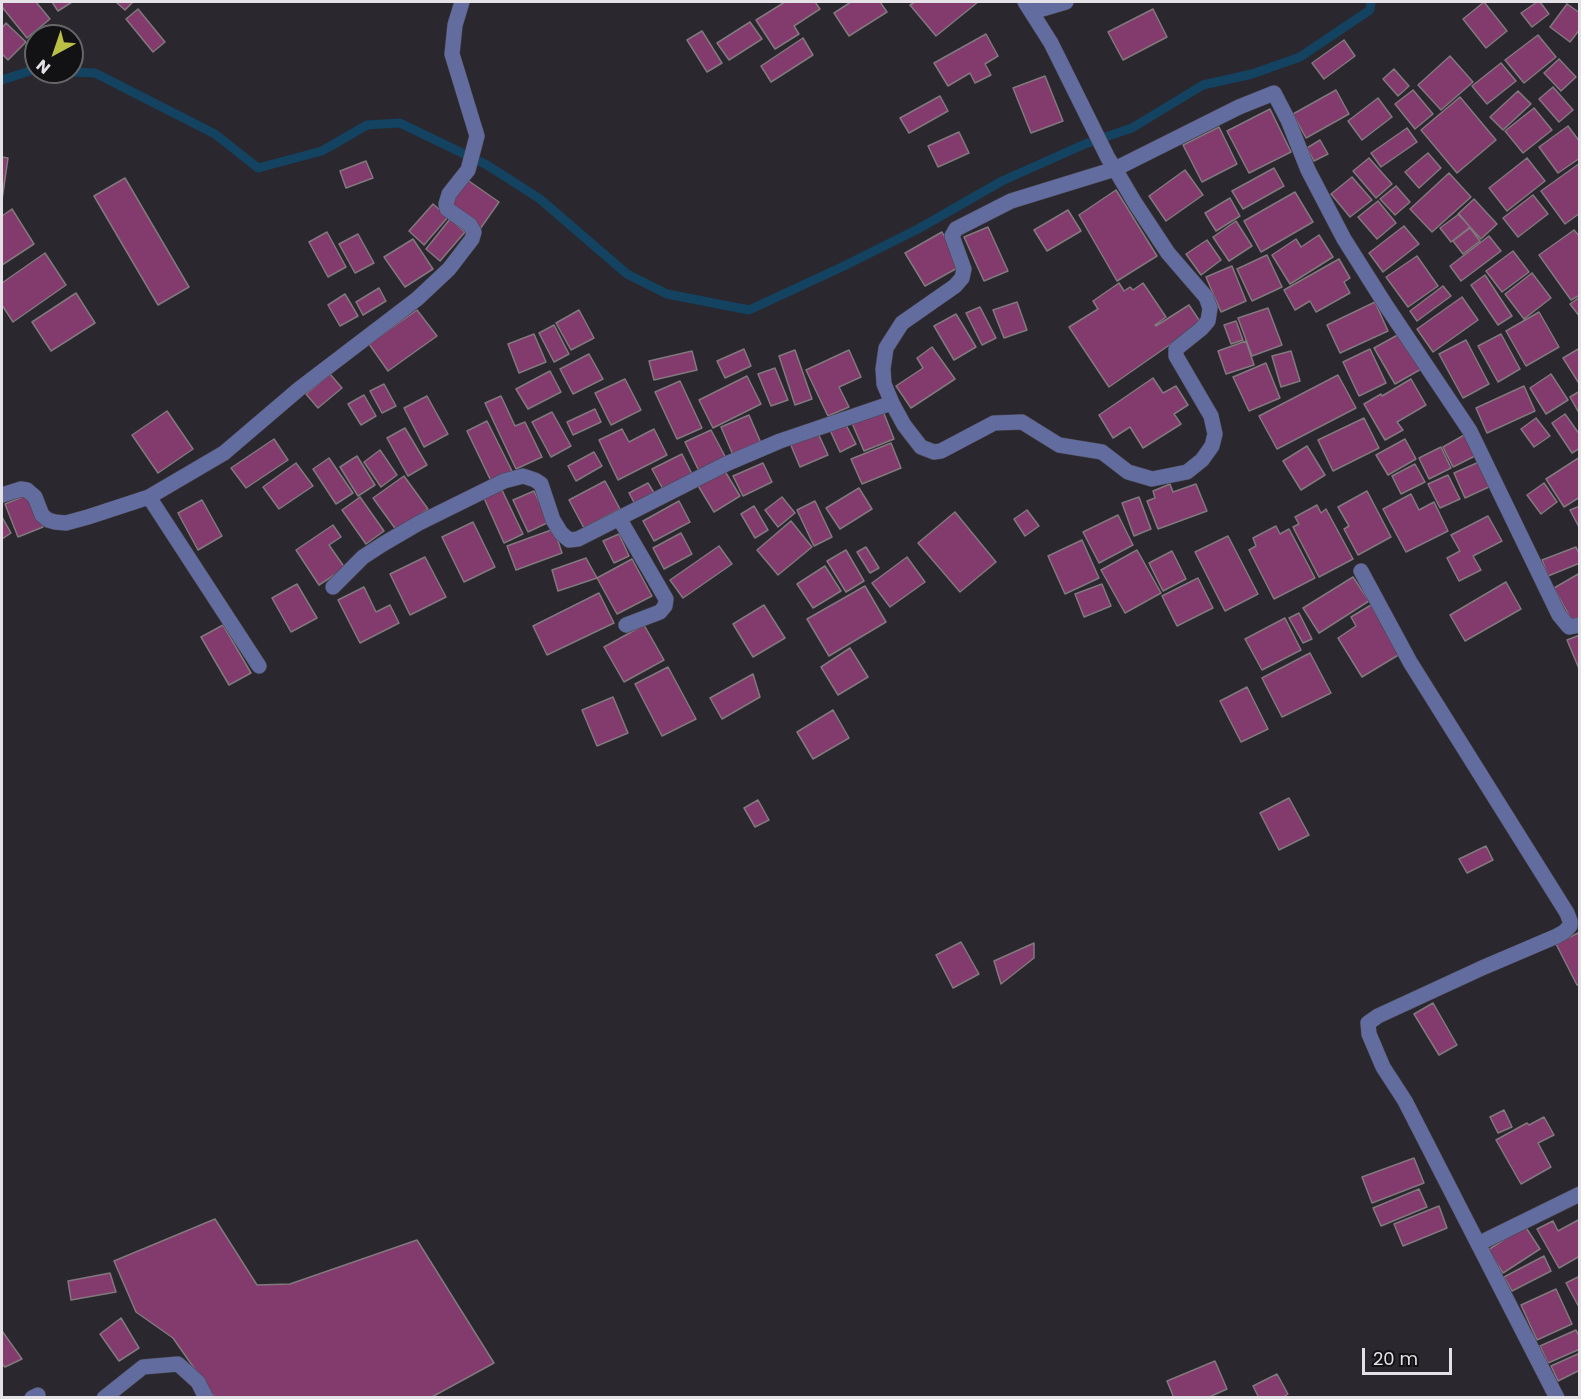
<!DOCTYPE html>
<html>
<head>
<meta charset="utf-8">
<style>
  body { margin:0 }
  #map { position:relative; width:1581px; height:1399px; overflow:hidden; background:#2a272e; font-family:Poppins,sans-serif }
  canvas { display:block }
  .frame { position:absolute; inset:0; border:3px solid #e4e2e6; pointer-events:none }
  .north { position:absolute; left:24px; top:24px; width:60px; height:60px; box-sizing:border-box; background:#121114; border:2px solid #666568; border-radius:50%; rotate:220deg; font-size:16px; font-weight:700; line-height:24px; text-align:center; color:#e4e2e6 }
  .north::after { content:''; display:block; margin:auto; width:21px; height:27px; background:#bac045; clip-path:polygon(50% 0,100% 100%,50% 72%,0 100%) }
  .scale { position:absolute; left:1362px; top:1348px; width:90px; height:27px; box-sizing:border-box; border:3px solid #e4e2e6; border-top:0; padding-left:8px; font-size:18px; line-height:21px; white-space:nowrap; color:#e4e2e6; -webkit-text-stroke:4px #121114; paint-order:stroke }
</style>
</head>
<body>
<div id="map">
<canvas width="1581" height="1399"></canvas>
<div class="frame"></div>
<div class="north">N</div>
<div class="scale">20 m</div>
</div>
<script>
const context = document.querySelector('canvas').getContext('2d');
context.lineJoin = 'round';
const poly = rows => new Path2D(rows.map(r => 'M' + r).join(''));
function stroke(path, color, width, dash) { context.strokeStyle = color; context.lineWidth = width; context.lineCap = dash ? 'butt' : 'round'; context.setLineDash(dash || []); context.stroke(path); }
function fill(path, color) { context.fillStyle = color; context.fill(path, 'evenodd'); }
stroke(poly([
  [72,72,95,73,215,134,258,168,322,151,367,125,400,123,487,165,540,199,627,274,667,294,749,310,844,266,918,229,1002,181,1085,144,1132,128,1203,85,1252,74,1300,57,1370,10,1371,2],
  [2,80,36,69]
]), '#144361', 9);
const building = poly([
  [2,2,36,2,50,19,27,38,2,7,2,2],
  [52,2,72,2,58,11,52,2],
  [116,2,133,2,125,10,116,2],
  [785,2,815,2,820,9,794,26,799,34,775,49,756,20,785,2],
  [851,2,880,2,887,12,849,36,834,13,851,2],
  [915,2,978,2,936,36,910,5,915,2],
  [1484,2,1507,31,1486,48,1463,19,1484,2],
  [1537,2,1540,2,1549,14,1532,27,1521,13,1537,2],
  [1567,4,1580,13,1580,29,1570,42,1550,27,1567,4],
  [138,9,165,42,153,52,126,19,138,9],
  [1153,9,1167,37,1123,60,1108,32,1153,9],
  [750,22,762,39,729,60,717,43,750,22],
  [6,23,26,42,8,60,2,54,2,28,6,23],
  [702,31,722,63,707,72,687,40,702,31],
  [986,34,998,56,985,64,991,75,975,83,970,73,948,86,934,63,986,34],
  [1538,35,1556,57,1524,83,1505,60,1538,35],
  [803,38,813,55,771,82,761,66,803,38],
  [1344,40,1355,56,1324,79,1312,63,1344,40],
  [1450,56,1473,82,1441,110,1418,85,1450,56],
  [1559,59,1576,77,1561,91,1544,73,1559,59],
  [1501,63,1516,81,1487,104,1472,86,1501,63],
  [1394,69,1409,86,1398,96,1383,79,1394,69],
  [1045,76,1063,121,1031,133,1013,88,1045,76],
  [1553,87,1573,110,1559,122,1539,99,1553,87],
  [1336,90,1349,114,1306,138,1293,114,1336,90],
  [1413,90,1433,114,1415,129,1395,104,1413,90],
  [1518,91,1531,104,1503,130,1490,117,1518,91],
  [940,96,948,111,909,133,900,118,940,96],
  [1460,97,1496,140,1457,173,1421,130,1460,97],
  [1378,98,1392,117,1362,140,1348,121,1378,98],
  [1534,108,1552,130,1523,153,1505,131,1534,108],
  [1270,109,1291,152,1249,173,1227,131,1270,109],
  [1568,126,1580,142,1580,158,1558,173,1539,147,1568,126],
  [1219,127,1237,164,1202,182,1183,145,1219,127],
  [1407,128,1417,142,1381,167,1371,153,1407,128],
  [959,132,969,153,938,167,928,146,959,132],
  [1320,140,1328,154,1314,161,1307,148,1320,140],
  [1428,153,1441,168,1419,188,1405,172,1428,153],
  [2,157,8,158,2,200,2,157],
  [1369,158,1392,184,1376,198,1353,171,1369,158],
  [1527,158,1545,181,1507,211,1489,188,1527,158],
  [366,161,373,178,346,188,340,171,366,161],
  [1580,163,1580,213,1565,224,1541,191,1580,163],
  [1274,168,1284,186,1243,209,1232,191,1274,168],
  [1185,170,1203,195,1166,221,1149,196,1185,170],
  [1449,173,1471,197,1432,232,1410,209,1449,173],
  [1352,177,1372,200,1350,217,1331,194,1352,177],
  [125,178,189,287,158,305,94,196,125,178],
  [466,179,499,202,480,229,447,206,466,179],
  [1396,186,1410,202,1395,215,1380,199,1396,186],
  [1116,190,1157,256,1117,281,1079,215,1116,190],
  [1295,192,1313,222,1261,252,1244,221,1295,192],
  [1533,195,1548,214,1518,237,1503,218,1533,195],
  [1230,198,1240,216,1216,231,1205,213,1230,198],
  [1474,199,1497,224,1481,239,1458,214,1474,199],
  [1378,201,1396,223,1377,239,1358,217,1378,201],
  [433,204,448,217,424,245,409,231,433,204],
  [12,209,34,244,2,265,2,216,12,209],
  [1068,210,1081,231,1047,251,1034,230,1068,210],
  [1459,214,1470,227,1451,242,1440,228,1459,214],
  [450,219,465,232,440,261,426,249,450,219],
  [1236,221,1252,246,1229,261,1213,237,1236,221],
  [1404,226,1419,244,1383,272,1369,253,1404,226],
  [988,227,1008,271,984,281,964,237,988,227],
  [1470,228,1480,241,1463,254,1453,241,1470,228],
  [1574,230,1580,237,1580,295,1571,300,1539,255,1574,230],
  [327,232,346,267,328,277,309,242,327,232],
  [942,232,961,266,925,286,905,253,942,232],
  [358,234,374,263,355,273,339,244,358,234],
  [1319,235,1333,257,1290,284,1272,255,1296,239,1301,247,1319,235],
  [1489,236,1501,251,1461,281,1450,266,1489,236],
  [413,239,433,269,405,287,384,257,413,239],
  [1207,240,1221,260,1201,275,1186,254,1207,240],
  [1513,251,1529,272,1502,292,1486,271,1513,251],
  [45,253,66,285,13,322,2,305,2,283,45,253],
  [1267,255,1282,287,1252,301,1237,269,1267,255],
  [1417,256,1438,286,1408,307,1386,277,1417,256],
  [1339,259,1350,278,1344,282,1350,293,1316,312,1310,301,1295,310,1284,290,1339,259],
  [1232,266,1246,301,1221,312,1206,277,1232,266],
  [1532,273,1551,298,1524,319,1505,294,1532,273],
  [1485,275,1512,316,1498,325,1471,285,1485,275],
  [1119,283,1124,291,1130,287,1133,290,1143,283,1166,317,1155,325,1156,326,1189,305,1201,323,1109,387,1069,327,1098,309,1093,301,1119,283],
  [1443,286,1451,296,1417,321,1410,311,1443,286],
  [379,288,386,301,363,315,356,302,379,288],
  [76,293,95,323,51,351,32,322,76,293],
  [345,294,358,316,340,326,328,305,345,294],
  [1462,297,1478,320,1433,352,1417,329,1462,297],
  [1580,297,1580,317,1570,304,1580,297],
  [1017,302,1027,330,1004,338,993,310,1017,302],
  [1375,302,1388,331,1340,353,1327,325,1375,302],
  [980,307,996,338,982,345,966,313,980,307],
  [1268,308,1282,345,1252,356,1238,318,1268,308],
  [417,310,437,336,388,371,369,344,417,310],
  [579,310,594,338,571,350,556,323,579,310],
  [1539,312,1559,347,1526,366,1506,331,1539,312],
  [956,314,976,347,954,360,934,326,956,314],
  [1236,321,1243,340,1231,344,1224,325,1236,321],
  [554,325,569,354,554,362,539,333,554,325],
  [1403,332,1423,368,1395,384,1374,348,1403,332],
  [534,334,546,362,519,373,508,344,534,334],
  [1501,334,1520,369,1498,382,1478,346,1501,334],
  [1466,340,1489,384,1463,398,1439,354,1466,340],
  [1246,341,1254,365,1226,374,1218,351,1246,341],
  [932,347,955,379,911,408,896,386,923,368,917,358,932,347],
  [1580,348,1580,385,1563,358,1580,348],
  [744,349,751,366,725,378,717,361,744,349],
  [1370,349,1386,383,1359,396,1343,362,1370,349],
  [795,350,812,399,795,405,779,356,795,350],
  [849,350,861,377,839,387,849,407,828,416,806,370,849,350],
  [692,351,697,370,654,380,649,361,692,351],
  [1291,351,1300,381,1281,387,1272,356,1291,351],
  [589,354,603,379,573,394,560,369,589,354],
  [1266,363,1280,398,1249,411,1233,377,1266,363],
  [775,368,788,400,771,406,758,374,775,368],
  [550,371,561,392,528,409,516,389,550,371],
  [330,374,342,388,318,408,306,394,330,374],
  [1551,374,1568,400,1546,414,1530,388,1551,374],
  [1338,375,1356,408,1277,449,1259,416,1338,375],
  [747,376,761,404,713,428,699,400,747,376],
  [1153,378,1163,393,1176,386,1188,405,1174,414,1181,424,1143,448,1130,427,1113,438,1099,415,1153,378],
  [625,379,641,410,611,425,595,393,625,379],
  [1411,379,1426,405,1397,422,1403,430,1385,440,1364,404,1381,394,1382,396,1411,379],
  [680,381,702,428,677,439,655,392,680,381],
  [384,384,396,406,382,413,370,391,384,384],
  [1524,386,1535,411,1487,433,1476,408,1524,386],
  [1580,391,1580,413,1579,413,1570,397,1580,391],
  [364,395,376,416,361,425,348,404,364,395],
  [427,396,448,434,424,447,404,408,427,396],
  [501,396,515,426,525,422,542,457,516,469,485,403,501,396],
  [595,409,601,422,573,435,567,422,595,409],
  [167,411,193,449,158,473,132,435,167,411],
  [883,411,894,439,864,451,852,423,883,411],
  [552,412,571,446,551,457,532,422,552,412],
  [1565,414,1580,435,1580,448,1572,453,1552,423,1565,414],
  [749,415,761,443,733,455,721,427,749,415],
  [1364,418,1379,448,1333,471,1318,440,1364,418],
  [1536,418,1550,436,1534,447,1521,429,1536,418],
  [487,421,512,471,491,481,467,431,487,421],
  [844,421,856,444,840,452,829,428,844,421],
  [405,428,427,465,408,476,387,438,405,428],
  [622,429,629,442,654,429,667,455,618,480,599,440,622,429],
  [711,430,726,458,699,471,685,442,711,430],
  [817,431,828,455,800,467,790,443,817,431],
  [1466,434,1477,455,1453,467,1443,447,1466,434],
  [274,439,288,460,246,488,231,468,274,439],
  [1405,439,1416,459,1388,475,1376,455,1405,439],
  [891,443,901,468,862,484,851,459,891,443],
  [1307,446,1325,475,1301,490,1283,461,1307,446],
  [1441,447,1451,468,1429,479,1419,458,1441,447],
  [380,450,397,475,381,487,364,462,380,450],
  [594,452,602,466,576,481,568,466,594,452],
  [682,454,694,478,665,493,652,469,682,454],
  [357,456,375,485,358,496,340,467,357,456],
  [1580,457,1580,497,1564,507,1546,479,1580,457],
  [329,458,353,493,336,504,313,469,329,458],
  [1479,462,1491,486,1465,498,1454,473,1479,462],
  [296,463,313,486,279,509,263,487,296,463],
  [763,463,772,482,743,496,733,476,763,463],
  [1415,464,1425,482,1401,494,1392,476,1415,464],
  [723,468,740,496,714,512,697,484,723,468],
  [1448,475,1460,499,1440,508,1428,484,1448,475],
  [404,476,428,509,397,531,373,498,404,476],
  [605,481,620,509,584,528,569,500,605,481],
  [648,483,656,496,636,506,629,493,648,483],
  [1544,483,1557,502,1541,514,1527,495,1544,483],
  [1170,484,1173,492,1196,484,1207,511,1158,529,1147,501,1155,498,1153,491,1170,484],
  [859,488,872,509,840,529,826,508,859,488],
  [502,490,523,534,504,543,484,498,502,490],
  [534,491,549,522,528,532,513,500,534,491],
  [1367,491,1391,537,1358,555,1344,529,1349,526,1338,507,1367,491],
  [29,494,43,527,18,537,5,504,29,494],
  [1411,494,1419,510,1434,502,1448,531,1406,552,1383,509,1411,494],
  [360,497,384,531,366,544,342,510,360,497],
  [782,497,795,513,778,527,765,510,782,497],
  [1139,497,1151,529,1134,536,1122,503,1139,497],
  [202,500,222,536,198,550,178,513,202,500],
  [679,501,690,522,654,541,643,521,679,501],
  [815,501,832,537,814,546,797,510,815,501],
  [1317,505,1321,513,1326,509,1353,559,1319,577,1293,527,1299,524,1295,517,1317,505],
  [754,506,768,530,755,538,741,514,754,506],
  [1580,506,1580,529,1570,510,1580,506],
  [1027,510,1039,526,1025,536,1014,519,1027,510],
  [955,512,996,562,960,592,918,543,955,512],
  [1118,515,1133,545,1099,563,1083,532,1118,515],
  [1488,516,1502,541,1473,556,1481,570,1459,581,1447,558,1460,551,1451,535,1488,516],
  [2,517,11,533,2,539,2,517],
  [791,521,812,547,778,575,757,550,791,521],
  [473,522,495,567,464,582,442,537,473,522],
  [333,525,341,537,329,545,345,568,319,585,296,550,333,525],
  [1276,526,1280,534,1289,529,1315,578,1274,599,1249,550,1256,546,1253,538,1276,526],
  [554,529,562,553,516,570,507,546,554,529],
  [681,533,692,554,664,569,653,548,681,533],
  [619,534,629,556,614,563,603,541,619,534],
  [1228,536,1258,594,1225,611,1195,552,1228,536],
  [1082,540,1099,578,1065,594,1048,556,1082,540],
  [719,546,732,564,683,598,670,580,719,546],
  [866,547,879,568,870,573,857,552,866,547],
  [1576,547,1580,556,1580,563,1548,576,1542,560,1576,547],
  [846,550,864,581,846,592,827,561,846,550],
  [1137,550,1161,593,1125,613,1101,570,1137,550],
  [1172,551,1186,579,1163,591,1149,563,1172,551],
  [425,557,446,597,410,615,390,574,425,557],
  [907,557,925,582,890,607,872,583,907,557],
  [586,558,597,578,558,591,552,570,586,558],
  [632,559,652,596,617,614,597,578,632,559],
  [825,566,841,591,813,608,797,584,825,566],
  [1580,573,1580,617,1572,621,1554,588,1580,573],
  [1353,577,1369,601,1319,633,1303,608,1353,577],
  [1198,578,1213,608,1177,626,1162,596,1198,578],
  [1506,582,1521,609,1465,641,1450,615,1506,582],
  [297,584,317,618,291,632,272,598,297,584],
  [1102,584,1111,606,1084,617,1075,594,1102,584],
  [865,586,886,622,829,656,807,619,865,586],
  [364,587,376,612,390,605,399,623,360,643,338,600,364,587],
  [599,593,614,623,547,655,533,626,599,593],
  [764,605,785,638,753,657,733,624,764,605],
  [1371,605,1400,654,1362,677,1338,638,1356,626,1351,617,1371,605],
  [1299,613,1312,639,1303,643,1289,618,1299,613],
  [1285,618,1301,650,1262,670,1245,639,1285,618],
  [223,625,251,673,229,685,201,637,223,625],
  [644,625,664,660,624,682,604,647,644,625],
  [1580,635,1580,671,1567,640,1580,635],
  [850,648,868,677,838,695,821,667,850,648],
  [1310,653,1331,693,1282,717,1262,678,1310,653],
  [668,667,696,719,662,736,635,684,668,667],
  [753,674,760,697,722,719,710,698,753,674],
  [1247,687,1268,729,1241,742,1220,701,1247,687],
  [613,697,628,733,597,746,582,710,613,697],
  [833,710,849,738,813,759,797,732,833,710],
  [1289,798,1309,835,1279,850,1260,813,1289,798],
  [758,800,769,820,755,827,744,808,758,800],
  [1486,846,1493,860,1467,873,1459,859,1486,846],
  [1580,932,1580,984,1577,985,1556,944,1580,932],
  [961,942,979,974,953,988,936,955,961,942],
  [1034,943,1034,958,1001,984,994,961,1034,943],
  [1433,1003,1457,1045,1439,1055,1414,1014,1433,1003],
  [1504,1110,1512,1127,1498,1133,1490,1117,1504,1110],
  [1544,1117,1554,1135,1538,1143,1551,1167,1521,1184,1496,1140,1527,1123,1529,1125,1544,1117],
  [1414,1158,1424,1183,1372,1203,1362,1177,1414,1158],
  [1419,1189,1427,1207,1381,1226,1373,1208,1419,1189],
  [1439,1206,1447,1228,1403,1246,1394,1224,1439,1206],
  [215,1219,257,1285,290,1284,417,1240,494,1363,430,1398,215,1398,173,1338,136,1312,114,1261,215,1219],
  [1580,1219,1580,1256,1559,1268,1537,1229,1553,1221,1558,1231,1580,1219],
  [1525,1226,1540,1249,1503,1273,1488,1250,1525,1226],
  [1544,1256,1551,1271,1512,1291,1504,1277,1544,1256],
  [110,1273,116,1292,71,1300,68,1281,110,1273],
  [1580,1276,1580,1309,1566,1283,1580,1276],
  [1556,1289,1572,1324,1537,1340,1521,1305,1556,1289],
  [121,1318,139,1348,119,1361,100,1334,121,1318],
  [1576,1330,1580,1338,1580,1349,1548,1363,1540,1346,1576,1330],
  [2,1331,22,1359,5,1367,2,1364,2,1331],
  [1580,1353,1580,1370,1558,1381,1551,1366,1580,1353],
  [1215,1361,1227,1389,1207,1398,1174,1398,1167,1381,1215,1361],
  [1277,1374,1288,1394,1282,1398,1259,1398,1253,1386,1277,1374]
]);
fill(building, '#833a6d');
stroke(building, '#81797d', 1.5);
const minor = poly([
  [1025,2,1051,43,1108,158,1115,169,1135,203,1168,253,1206,297,1210,308,1208,321,1201,329,1176,349,1176,356,1211,416,1215,434,1212,446,1202,460,1187,472,1152,479,1128,472,1102,452,1059,445,1022,422,994,423,941,451,934,452,921,447,904,425,892,403,884,384,883,369,886,348,902,323,955,286,962,278,964,269,952,236,956,229,1011,201,1115,169,1239,107,1274,93,1288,120,1308,170,1344,239,1385,304,1470,431,1559,615,1569,627,1580,625],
  [1032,12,1066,2],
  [2,495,21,489,27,490,35,497,42,515,48,520,55,522,66,523,88,517,149,497,224,453,299,389,417,299,449,269,472,239,474,232,470,225,447,209,446,204,449,194,468,170,477,136,452,54,455,25,462,2],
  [149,497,259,666],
  [619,518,666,599,665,606,660,612,626,625],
  [1361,571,1410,662,1567,913,1570,921,1570,926,1564,932,1557,936,1482,968,1378,1016,1368,1023,1369,1034,1383,1067,1405,1101,1557,1398],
  [333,587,363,557,383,544,419,523,504,481,523,476,535,480,541,484,553,520,561,533,569,540,578,539,726,464,780,441,892,403],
  [1478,1244,1580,1194],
  [32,1398,38,1395],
  [104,1398,143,1367,178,1364,198,1382,206,1398]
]);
stroke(minor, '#48454b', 16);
stroke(minor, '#626c9f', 15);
</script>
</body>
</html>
